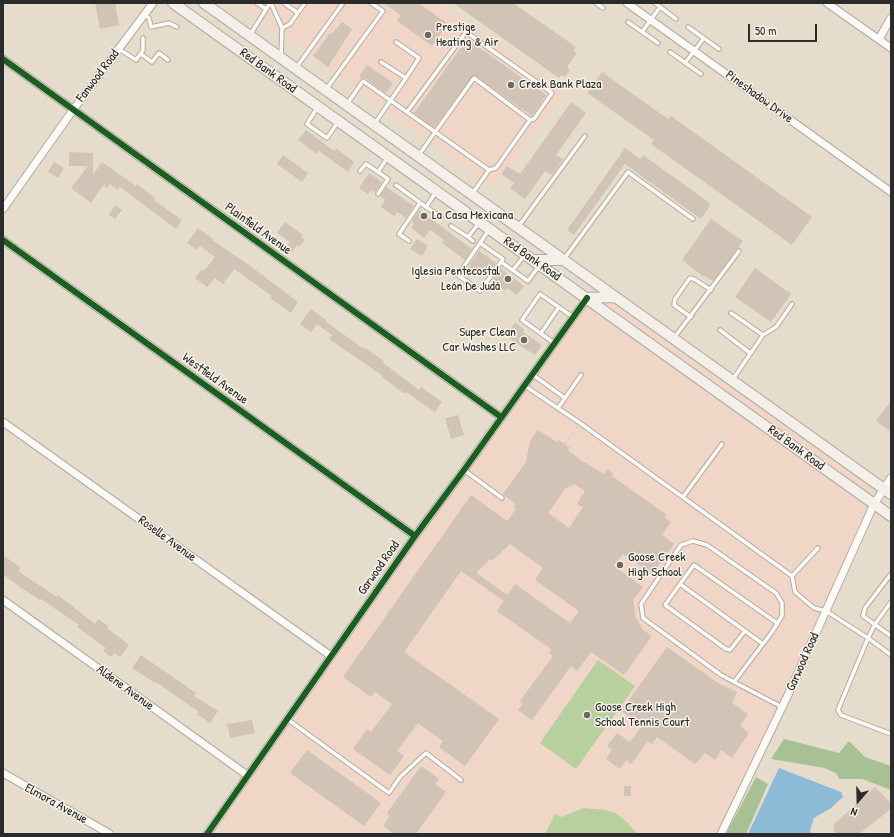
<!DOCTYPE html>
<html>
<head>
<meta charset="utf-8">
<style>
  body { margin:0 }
  #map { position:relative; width:894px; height:837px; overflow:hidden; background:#e6dccc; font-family:"Patrick Hand",sans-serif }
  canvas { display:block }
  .frame { position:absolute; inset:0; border:4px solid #2b2b2b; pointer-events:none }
  .north { position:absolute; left:838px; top:781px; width:40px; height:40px; -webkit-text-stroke:3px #f7f3e8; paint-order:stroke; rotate:200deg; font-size:11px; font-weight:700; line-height:16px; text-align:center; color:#2b2b2b }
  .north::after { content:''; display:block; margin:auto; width:14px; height:18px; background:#2b2b2b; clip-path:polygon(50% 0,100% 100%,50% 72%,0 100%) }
  .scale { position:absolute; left:748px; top:24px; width:69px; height:18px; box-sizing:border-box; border:2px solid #2b2b2b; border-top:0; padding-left:5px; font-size:12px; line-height:14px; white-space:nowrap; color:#2b2b2b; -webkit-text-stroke:3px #f7f3e8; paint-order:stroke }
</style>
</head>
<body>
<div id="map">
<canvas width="894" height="837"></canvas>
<div class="frame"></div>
<div class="north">N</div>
<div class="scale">50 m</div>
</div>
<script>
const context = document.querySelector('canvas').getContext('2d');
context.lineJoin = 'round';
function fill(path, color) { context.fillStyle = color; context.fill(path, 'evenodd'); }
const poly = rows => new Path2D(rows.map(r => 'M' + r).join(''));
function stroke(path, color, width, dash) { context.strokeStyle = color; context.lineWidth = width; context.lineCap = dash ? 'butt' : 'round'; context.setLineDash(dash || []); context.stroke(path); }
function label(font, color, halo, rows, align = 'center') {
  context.font = font + ' "Patrick Hand",sans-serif'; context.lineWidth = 3; context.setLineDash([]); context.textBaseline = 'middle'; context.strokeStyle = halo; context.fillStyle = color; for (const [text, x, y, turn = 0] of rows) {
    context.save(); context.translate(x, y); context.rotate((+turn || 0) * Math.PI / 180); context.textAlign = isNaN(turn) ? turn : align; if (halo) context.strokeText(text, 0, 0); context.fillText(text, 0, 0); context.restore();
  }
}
fill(poly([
  [237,3,440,3,557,86,564,96,499,181,488,185],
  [592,289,880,494,721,834,207,834]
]), '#efd6c7');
fill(poly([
  [598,660,635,686,576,769,540,743],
  [583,808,605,810,615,813,628,823,637,834,545,834,555,814,562,817]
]), '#b8d09d');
fill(poly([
  [784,739,839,753,849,741,865,757,891,766,891,790,862,779,839,779,837,774,825,768,771,759],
  [756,777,768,784,746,834,726,834]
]), '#a8c194');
fill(poly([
  [779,768,841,792,843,797,831,808,814,818,810,830,811,834,748,834]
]), '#8dbad7');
fill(poly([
  [95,3,115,3,119,25,100,29],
  [383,3,418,3,448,24,432,46,397,21,401,15],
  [453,3,513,3,576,47,573,51,577,53,567,67,570,70,565,77,562,75,559,78],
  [342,22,352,29,328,67,313,56,330,33,332,34],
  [467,39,546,95,532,116,474,75,434,128,414,113],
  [367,65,393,83,386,93,365,78,359,77],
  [602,72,668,119,671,116,812,217,792,245,651,144,654,140,587,93],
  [571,102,586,113,556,155,563,159,552,175,545,171,525,199,510,188,514,183,501,174,507,166,520,174],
  [306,130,334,151,336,148,354,162,348,172,319,151,317,154,298,140],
  [625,148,640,159,643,155,711,204,701,219,625,164,574,235,567,230],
  [69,152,93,153,93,174,102,162,136,186,137,184,155,198,154,200,182,220,176,229,120,187,118,190,110,184,107,188,103,185,91,203,71,188,88,166,69,166],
  [283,155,308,173,302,182,277,164],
  [54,162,64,168,58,178,48,172],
  [369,173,382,182,375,193,371,190,368,194,359,188],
  [386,187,414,206,406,218,397,212,394,216,381,207,385,199,380,196],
  [115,205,122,210,115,219,109,215],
  [419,210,472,249,465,260,442,243,444,240,430,230,424,238,411,228,414,224,412,221],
  [711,219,743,241,713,281,705,276,704,277,682,260],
  [285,222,303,235,301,237,305,240,299,247,297,245,291,253,285,249,290,242,277,233],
  [198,228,213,239,212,240,249,265,298,302,291,313,270,298,272,296,234,269,223,284,215,278,207,287,195,278,202,269,204,271,215,257,200,246,197,250,187,243],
  [417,239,428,246,422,256,410,249],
  [479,251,496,263,487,276,477,270,476,272,468,267],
  [500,268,524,286,517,295,507,288,505,291,492,280],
  [755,268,791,294,771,322,735,297],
  [311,309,327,321,326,322,364,349,365,348,384,361,383,363,419,390,421,387,442,402,435,412,406,392,405,394,382,377,383,376,329,339,332,335,317,324,311,332,300,324],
  [515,323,525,330,523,332,542,345,535,355,506,336],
  [891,401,891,432,876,421],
  [458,415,464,435,451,439,445,418],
  [538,430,557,442,559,440,570,448,568,450,579,459,604,474,607,469,614,474,612,476,667,515,665,518,671,522,662,535,674,544,652,574,623,554,614,566,643,587,633,600,636,618,643,630,652,636,624,675,591,652,577,671,571,666,532,720,518,710,523,703,520,701,553,656,549,653,551,649,497,611,504,601,461,571,404,652,499,719,465,766,439,747,443,741,418,723,397,751,404,756,390,775,353,749,367,729,371,732,392,704,375,692,371,697,343,677,471,495,507,521,516,509,514,507,516,505,503,494,526,462,530,441],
  [574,484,585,491,577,504,583,507,569,528,548,513,566,488],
  [510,544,543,568,535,580,579,611,570,623,515,584,507,595,478,574,477,572,490,559,492,561],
  [3,555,21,568,18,571,57,597,58,595,95,624,98,619,108,626,107,628,129,645,120,657,114,653,111,657,103,651,106,648,77,627,79,625,41,599,40,600,21,588,3,574],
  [667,647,718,683,737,692,732,703,748,714,740,726,749,733,732,758,721,750,715,760,705,753,695,764,657,737,652,744,648,741,631,764,626,760,620,769,606,759,612,750,607,746,617,733,630,742,642,726,621,711],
  [141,655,196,693,194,696,218,711,210,723,197,714,199,712,156,682,155,683,132,668],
  [252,720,255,733,230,738,227,724],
  [307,750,381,803,364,826,290,773],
  [421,766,439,779,435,784,446,792,416,834,394,834,383,826,390,816,387,813],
  [624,786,631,786,631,796,624,796],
  [875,787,891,803,891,809,859,834,837,834,833,830,835,828,833,825]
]), '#d1c3b6');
const lane = poly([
  [257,3,266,9],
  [271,3,282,28,281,57],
  [284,3,298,13],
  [596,3,603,8],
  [655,3,676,19],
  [144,14,149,18,151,27,169,23,177,27],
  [628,22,658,43],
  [688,27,719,49],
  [282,28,290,24,305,3],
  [642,32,660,7],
  [250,35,270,3],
  [396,42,419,58,406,78],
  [119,49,136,60,143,50,143,38],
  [670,52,701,74],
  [141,54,152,62,159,53,168,60],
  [685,63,704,38],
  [296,68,343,3],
  [327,88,383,11,371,3],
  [347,104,363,81,489,170],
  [317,108,307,124,327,138,338,122],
  [407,112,466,32,552,93,534,119,530,120,496,168,489,170,472,194],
  [375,123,406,78,381,62],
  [418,156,474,78,530,120],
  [360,171,366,164,378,172],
  [396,185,426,207],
  [436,192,426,207,441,217],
  [378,194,388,179,378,172,388,157],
  [451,226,468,237,479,223],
  [518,227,585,136],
  [468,237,473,241],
  [409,241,399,234,420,203],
  [480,243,503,259,480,291,458,275,489,230],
  [564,259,628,172,693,219],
  [501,262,528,281,539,266],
  [513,270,524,256],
  [731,313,763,335,733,379],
  [691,317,674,305,675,299,690,278,694,279,711,290],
  [720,330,750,353],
  [541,333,559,307],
  [763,335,776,327,792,304],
  [674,338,739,251],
  [554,343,522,320,540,294,573,317],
  [533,375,565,398],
  [525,386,580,423,792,576,795,592,814,608,826,611,868,638,875,624,891,602],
  [558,408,581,375],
  [464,470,502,498],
  [683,497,722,444],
  [891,574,865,608,863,616,891,636],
  [792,576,818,548],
  [680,584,745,631,730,650,726,649,665,605,680,584,694,565,777,623],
  [745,631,763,644],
  [891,655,868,638,838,710,841,715,891,734],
  [734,682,772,632,782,616,782,603,776,593,707,545,693,541,681,545,641,604,643,618,721,675,734,682,782,707],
  [287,719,389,793,400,777,426,753,461,780]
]);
const street = poly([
  [627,3,891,192],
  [827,3,891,48],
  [879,39,891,18],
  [3,59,501,417],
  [3,209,73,110,153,3],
  [3,240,415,536],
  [3,422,331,656],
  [3,600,247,775],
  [3,773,110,834],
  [207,834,415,536,464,470,587,298],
  [721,834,788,695,874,504,891,478]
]);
const secondary = poly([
  [173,3,891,516],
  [204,3,891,494],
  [533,260,563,260],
  [587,298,614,297]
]);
stroke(lane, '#b1aba1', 5.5);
stroke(street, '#b1aba1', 9);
stroke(secondary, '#b1aba1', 12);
stroke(poly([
  [565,444,577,427]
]), '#d2cfcb', 1.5, [3, 3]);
stroke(lane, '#fbfaf7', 3.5);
stroke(street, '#fbfaf7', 7);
stroke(secondary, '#f4f0e9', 10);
stroke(poly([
  [3,59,501,417],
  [3,240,415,536],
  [207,834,415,536,464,470,587,298]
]), '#1b5e20', 6);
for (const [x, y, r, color] of [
  [428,35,4,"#6c6963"],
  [511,85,4,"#6c6963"],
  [424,216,4,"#6c6963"],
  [508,279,4,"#6c6963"],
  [524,340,4,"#6c6963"],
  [620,565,4,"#6c6963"],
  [587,715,4,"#6c6963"]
]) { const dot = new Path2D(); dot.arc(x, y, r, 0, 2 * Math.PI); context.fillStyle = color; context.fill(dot); stroke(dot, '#f7f3e8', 1.5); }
label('13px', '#2b2b2b', '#f7f3e8', [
  ["Prestige",436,28],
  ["Heating & Air",436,43],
  ["Creek Bank Plaza",519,85],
  ["La Casa Mexicana",432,216],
  ["Iglesia Pentecostal",500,272,"right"],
  ["León De Judá",500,287,"right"],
  ["Super Clean",516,333,"right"],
  ["Car Washes LLC",516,348,"right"],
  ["Goose Creek",628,558],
  ["High School",628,573],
  ["Goose Creek High",595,708],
  ["School Tennis Court",595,723]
], 'left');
label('13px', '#2b2b2b', '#f7f3e8', [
  ["Red Bank Road",268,71,36],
  ["Fanwood Road",98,76,-53],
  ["Pineshadow Drive",759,97,36],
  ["Plainfield Avenue",258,229,36],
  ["Red Bank Road",532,259,35],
  ["Westfield Avenue",215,379,36],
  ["Red Bank Road",796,448,36],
  ["Roselle Avenue",167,539,36],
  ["Garwood Road",379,568,-55],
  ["Garwood Road",803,662,-66],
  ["Aldene Avenue",125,688,36],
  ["Elmora Avenue",56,804,29]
]);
</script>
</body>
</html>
